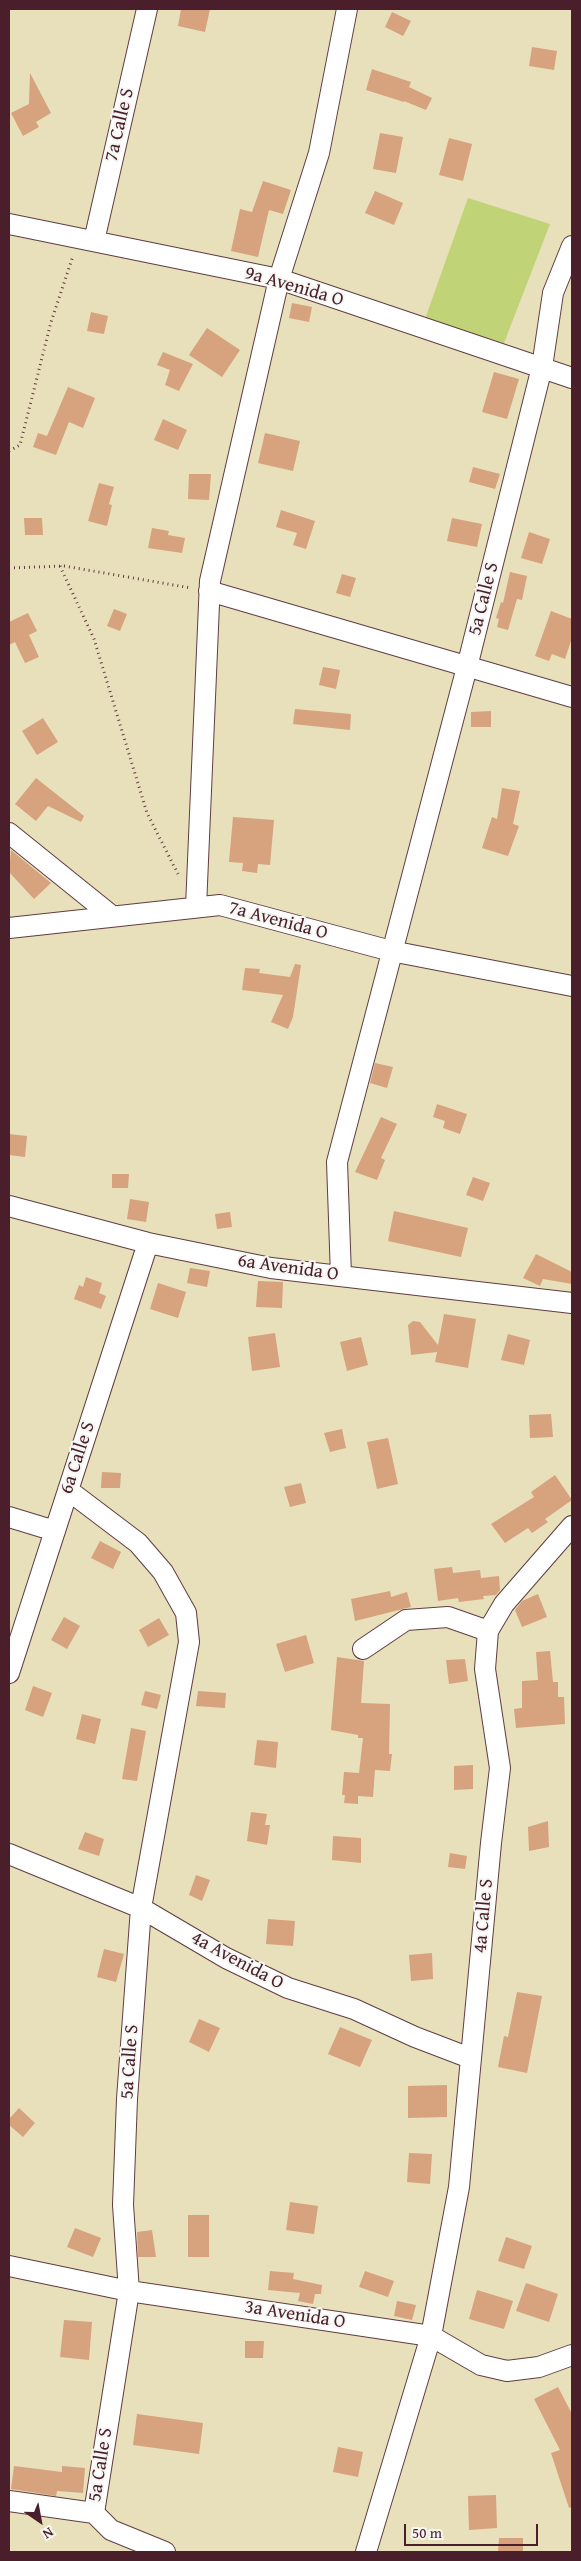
<!DOCTYPE html>
<html>
<head>
<meta charset="utf-8">
<style>
  body { margin:0 }
  #map { position:relative; width:581px; height:2561px; overflow:hidden; background:#e7e0bb; font-family:"Gentium Book Plus",serif }
  canvas { display:block }
  .frame { position:absolute; inset:0; border:10px solid #4a1f2b; pointer-events:none }
  .north { position:absolute; left:15px; top:2496px; width:50px; height:50px; -webkit-text-stroke:4px #f6f6f2; paint-order:stroke; rotate:147deg; font-size:14px; font-weight:700; line-height:20px; text-align:center; color:#4a1f2b }
  .north::after { content:''; display:block; margin:auto; width:18px; height:22px; background:#4a1f2b; clip-path:polygon(50% 0,100% 100%,50% 72%,0 100%) }
  .scale { position:absolute; left:404px; top:2524px; width:134px; height:22px; box-sizing:border-box; border:2px solid #4a1f2b; border-top:0; padding-left:6px; font-size:15px; line-height:18px; white-space:nowrap; color:#4a1f2b; -webkit-text-stroke:4px #f6f6f2; paint-order:stroke }
</style>
</head>
<body>
<div id="map">
<canvas width="581" height="2561"></canvas>
<div class="frame"></div>
<div class="north">N</div>
<div class="scale">50 m</div>
</div>
<script>
const context = document.querySelector('canvas').getContext('2d');
context.lineJoin = 'round';
function fill(path, color) { context.fillStyle = color; context.fill(path, 'evenodd'); }
const poly = rows => new Path2D(rows.map(r => 'M' + r).join(''));
function stroke(path, color, width, dash) { context.strokeStyle = color; context.lineWidth = width; context.lineCap = dash ? 'butt' : 'round'; context.setLineDash(dash || []); context.stroke(path); }
function label(font, color, halo, rows, align = 'center') {
  context.font = font + ' "Gentium Book Plus",serif'; context.lineWidth = 4; context.setLineDash([]); context.textBaseline = 'middle'; context.strokeStyle = halo; context.fillStyle = color; for (const [text, x, y, turn = 0] of rows) {
    context.save(); context.translate(x, y); context.rotate((+turn || 0) * Math.PI / 180); context.textAlign = isNaN(turn) ? turn : align; if (halo) context.strokeText(text, 0, 0); context.fillText(text, 0, 0); context.restore();
  }
}
fill(poly([
  [468,198,550,224,504,343,425,319]
]), '#c0d376');
fill(poly([
  [181,9,210,9,205,32,178,26],
  [392,12,411,21,403,36,385,27],
  [532,47,557,51,554,70,529,66],
  [372,69,411,82,409,87,432,98,426,110,404,101,404,102,366,90],
  [30,73,51,113,36,122,39,127,23,136,11,113,29,104],
  [380,133,403,137,396,173,373,169],
  [449,138,472,144,463,181,439,175],
  [263,181,291,190,283,214,269,210,258,257,231,251,240,209,252,212],
  [375,191,403,203,394,225,365,213],
  [292,303,312,307,309,322,289,318],
  [91,312,108,316,104,334,87,331],
  [207,328,240,350,222,377,189,355],
  [163,352,193,364,179,391,165,385,170,370,157,365],
  [494,372,519,379,507,419,482,412],
  [68,387,95,398,83,428,69,422,56,455,33,447,38,433,47,436],
  [163,419,187,430,178,450,154,440],
  [265,433,300,441,293,471,258,463],
  [473,467,500,474,495,489,469,482],
  [189,474,211,474,209,500,188,499],
  [99,483,114,487,109,504,112,505,107,526,88,521],
  [281,510,315,521,306,549,293,545,297,533,276,527],
  [24,518,42,518,43,535,25,535],
  [452,518,482,524,477,547,447,541],
  [152,528,169,531,168,535,185,538,182,553,148,548],
  [529,532,550,539,542,564,521,558],
  [510,572,527,576,522,600,517,599,508,630,497,627,499,619,496,618,501,602,503,603],
  [342,574,356,578,350,597,336,593],
  [114,609,127,614,120,631,107,626],
  [551,611,572,619,572,638,565,659,552,654,549,661,535,656],
  [28,613,37,631,29,635,39,657,25,663,15,642,9,645,9,622],
  [323,667,340,670,336,689,319,685],
  [295,709,351,714,350,730,293,724],
  [491,711,491,727,471,727,471,712],
  [43,718,58,742,37,755,22,731],
  [36,778,84,816,81,822,48,806,36,821,15,804],
  [502,788,520,791,513,824,519,826,508,856,482,848,492,817,497,819],
  [233,817,274,820,270,865,258,864,257,873,242,871,243,863,229,862],
  [11,850,51,883,34,899,9,872],
  [295,964,301,965,293,1017,288,1029,271,1022,283,995,242,990,245,968,260,969,259,973,290,977],
  [375,1063,393,1067,387,1088,370,1083],
  [437,1104,467,1114,460,1134,443,1128,445,1121,433,1117],
  [381,1117,397,1124,381,1158,385,1160,377,1180,355,1172],
  [9,1134,27,1136,25,1157,9,1155],
  [112,1174,129,1174,128,1188,112,1188],
  [473,1177,490,1183,483,1201,466,1195],
  [130,1199,149,1202,146,1222,127,1219],
  [394,1211,468,1228,461,1257,388,1241],
  [230,1212,232,1227,217,1229,215,1214],
  [536,1254,572,1272,572,1284,543,1279,540,1286,523,1278],
  [190,1268,210,1271,207,1287,187,1283],
  [86,1277,102,1283,99,1293,106,1296,101,1309,74,1299,79,1285,83,1287],
  [258,1281,283,1282,282,1308,256,1307],
  [158,1283,186,1292,178,1318,150,1309],
  [444,1314,476,1319,468,1368,435,1362,437,1352,411,1355,408,1325,413,1321,420,1322,438,1345],
  [275,1333,280,1367,252,1371,248,1337],
  [508,1334,530,1340,524,1365,501,1360],
  [361,1337,368,1365,347,1371,340,1342],
  [551,1414,553,1437,530,1438,529,1415],
  [342,1429,346,1448,330,1452,324,1433],
  [388,1438,398,1484,377,1489,367,1442],
  [102,1472,121,1473,120,1488,101,1488],
  [555,1475,572,1500,545,1519,548,1522,532,1533,528,1528,505,1543,491,1524,534,1497,531,1492],
  [301,1483,306,1503,290,1507,284,1487],
  [100,1541,121,1552,113,1569,91,1558],
  [452,1567,453,1573,480,1570,481,1578,499,1576,500,1590,496,1595,483,1596,484,1599,459,1602,458,1598,438,1601,434,1569],
  [390,1591,391,1597,407,1592,411,1607,355,1621,351,1599],
  [538,1594,547,1617,522,1627,515,1610,522,1601],
  [64,1617,80,1626,67,1649,51,1640],
  [159,1618,169,1635,148,1647,139,1630],
  [306,1635,314,1663,285,1672,276,1644],
  [550,1651,553,1682,558,1682,558,1697,564,1697,565,1724,516,1728,514,1709,522,1708,522,1681,538,1680,536,1652],
  [337,1657,364,1661,361,1703,390,1704,389,1754,392,1754,390,1771,375,1770,373,1797,358,1796,358,1804,344,1803,345,1795,342,1795,344,1772,359,1773,363,1738,358,1738,358,1735,331,1730],
  [465,1659,468,1681,449,1684,446,1660],
  [33,1686,52,1693,43,1717,25,1710],
  [145,1691,161,1695,157,1709,141,1705],
  [198,1691,226,1693,225,1708,196,1706],
  [82,1714,101,1719,95,1744,76,1739],
  [131,1728,146,1731,137,1781,122,1779],
  [257,1740,278,1742,276,1768,254,1765],
  [473,1765,473,1789,454,1790,454,1766],
  [251,1812,267,1814,265,1825,270,1825,267,1845,247,1841],
  [548,1821,549,1847,529,1851,528,1827],
  [85,1832,104,1839,99,1856,78,1849],
  [333,1836,361,1838,361,1863,332,1860],
  [450,1853,467,1856,465,1869,448,1867],
  [196,1875,210,1880,202,1901,189,1895],
  [268,1919,295,1921,293,1946,266,1944],
  [104,1949,124,1954,116,1982,97,1977],
  [432,1953,433,1979,411,1981,409,1955],
  [517,1992,542,1996,527,2073,498,2067,504,2036,508,2037],
  [199,2019,220,2028,209,2052,189,2042],
  [340,2027,372,2040,360,2067,328,2054],
  [447,2085,447,2117,408,2118,408,2086],
  [19,2108,35,2123,23,2137,9,2125,9,2119],
  [409,2153,432,2154,430,2184,407,2182],
  [290,2202,318,2206,314,2234,286,2230],
  [188,2215,209,2215,209,2257,188,2257],
  [75,2228,101,2238,93,2257,67,2247],
  [152,2230,156,2257,138,2257,137,2232],
  [506,2237,532,2246,524,2269,498,2261],
  [270,2271,294,2273,293,2279,322,2285,321,2294,315,2294,313,2304,298,2301,300,2293,268,2290],
  [365,2271,394,2281,388,2297,359,2287],
  [526,2283,558,2294,549,2322,516,2311],
  [477,2290,513,2301,504,2329,469,2319],
  [397,2301,416,2305,412,2320,394,2316],
  [64,2320,92,2322,89,2360,60,2357],
  [245,2341,264,2341,263,2358,245,2358],
  [558,2387,572,2414,572,2507,569,2508,551,2453,560,2450,534,2399],
  [137,2414,203,2423,199,2454,133,2445],
  [338,2447,363,2452,358,2477,333,2472],
  [14,2466,62,2472,62,2466,85,2468,83,2493,57,2491,56,2496,11,2489],
  [496,2495,497,2528,469,2530,468,2496],
  [499,2538,523,2538,523,2552,498,2552]
]), '#d7a27e');
const minor = poly([
  [9,224,279,279,572,378],
  [94,241,147,9],
  [209,591,572,697],
  [9,833,112,916],
  [196,907,210,581,279,279,319,153,347,9],
  [9,928,220,905,391,951,572,986],
  [9,1206,148,1243,271,1268,572,1303],
  [341,1276,337,1162,467,667,542,367,553,293,572,246],
  [68,1490,138,1543,163,1572,186,1613,189,1642,141,1908,127,2099,123,2205,129,2291,94,2513],
  [9,1517,55,1531],
  [363,1649,406,1620,448,1617,488,1631],
  [9,1673,148,1243],
  [9,1854,141,1908,226,1958,288,1988,354,2009,415,2037,470,2058],
  [9,2266,129,2291,431,2336,481,2365,507,2371,539,2367,572,2355],
  [9,2501,94,2513,111,2530,165,2552],
  [366,2552,431,2336,459,2187,491,1843,500,1768,485,1669,488,1631,504,1604,572,1526]
]);
stroke(minor, '#623c41', 22);
stroke(poly([
  [9,451,20,445,51,322,73,256],
  [60,566,94,639,147,813,178,874],
  [9,568,64,566,191,588]
]), '#623c41', 3, [1, 4]);
stroke(minor, '#fff', 20);
label('19px', '#4a1f2b', '#f6f6f2', [
  ["7a Calle S",120,125,-77],
  ["9a Avenida O",294,287,16],
  ["5a Calle S",484,599,-76],
  ["7a Avenida O",278,921,15],
  ["6a Avenida O",288,1268,8],
  ["6a Calle S",78,1458,-72],
  ["4a Calle S",484,1916,-85],
  ["4a Avenida O",237,1961,28],
  ["5a Calle S",130,2062,-86],
  ["3a Avenida O",295,2315,9],
  ["5a Calle S",101,2465,-81]
]);
</script>
</body>
</html>
